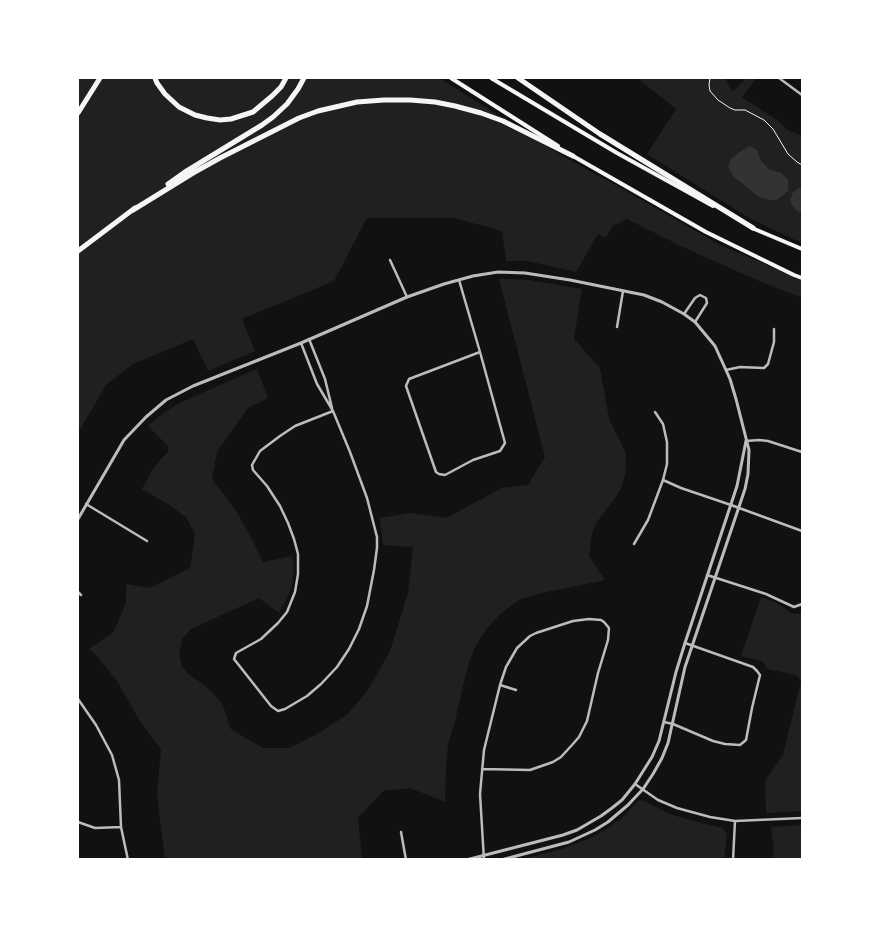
<!DOCTYPE html>
<html>
<head>
<meta charset="utf-8">
<style>
  body { margin:0 }
  #map { position:relative; width:880px; height:937px; overflow:hidden; background:#111; font-family:"Source Sans 3",sans-serif }
  canvas { display:block }
  .frame { position:absolute; inset:0; border:79px solid #fff; pointer-events:none }
</style>
</head>
<body>
<div id="map">
<canvas width="880" height="937"></canvas>
<div class="frame"></div>
</div>
<script>
const context = document.querySelector('canvas').getContext('2d');
context.lineJoin = 'round';
function fill(path, color) { context.fillStyle = color; context.fill(path, 'evenodd'); }
const poly = rows => new Path2D(rows.map(r => 'M' + r).join(''));
function stroke(path, color, width, dash) { context.strokeStyle = color; context.lineWidth = width; context.lineCap = dash ? 'butt' : 'round'; context.setLineDash(dash || []); context.stroke(path); }
fill(poly([
  [78,78,439,78,566,158,626,191,720,245,802,280,802,298,759,281,685,248,627,219,613,226,606,238,598,234,576,272,528,261,506,261,502,231,454,218,367,218,334,281,242,319,255,351,208,371,193,339,133,364,106,385,78,433],
  [637,78,725,78,732,91,734,91,746,78,757,78,742,97,780,122,786,129,802,136,802,243,751,219,647,154,676,109],
  [499,279,512,279,529,280,582,289,574,339,600,368,609,419,625,451,626,462,625,475,621,488,615,498,596,523,592,534,589,556,605,580,537,594,519,600,500,614,485,631,475,647,468,665,455,721,448,744,446,765,445,802,410,788,383,791,358,818,362,859,165,859,157,795,161,749,141,723,117,681,97,656,89,649,113,633,126,603,126,584,150,588,190,568,195,534,186,517,169,505,142,489,151,472,161,459,168,452,169,447,148,426,162,414,179,403,257,369,268,398,248,408,217,452,212,479,236,511,253,541,263,562,292,556,294,566,293,578,291,589,285,602,279,613,259,598,191,629,182,639,179,654,182,667,188,674,206,686,220,701,226,713,230,728,235,732,263,748,289,748,317,734,348,714,368,690,390,651,408,593,413,547,383,545,380,518,411,513,446,518,502,488,528,485,545,457],
  [761,597,779,604,791,613,795,614,802,613,802,811,766,813,765,781,783,755,801,681,796,675,768,669,762,661,741,656],
  [639,800,644,801,670,814,693,821,723,828,727,835,724,859,521,859,562,849,593,837,608,828,623,817],
  [802,825,802,859,772,859,774,850,771,827]
]), '#202020');
fill(poly([
  [750,146,757,150,761,161,770,170,781,173,788,180,788,191,777,200,769,200,757,196,748,188,734,177,728,166,731,159,741,151],
  [802,186,802,213,798,212,792,205,790,200,793,192]
]), '#333');
stroke(poly([
  [710,78,709,85,710,91,718,100,730,108,735,110,745,110,764,120,773,129,788,154,797,162,802,165]
]), '#f5f5f5', 1);
stroke(poly([
  [779,78,802,95],
  [390,260,407,297],
  [459,280,480,352,505,443,500,451,473,460,445,475,439,474,436,472,406,386,409,379,480,352],
  [684,314,695,298,700,295,706,298,707,303,695,322],
  [617,327,623,291],
  [309,339,325,379,332,408],
  [301,343,317,384,333,411,350,452,367,498,377,537,377,548,374,570,367,606,359,629,349,649,337,667,321,684,307,696,285,709,278,711,271,706,234,659,236,653,261,639,278,623,287,612,295,592,298,574,298,554,294,539,288,523,280,506,267,486,253,470,252,465,260,451,280,436,295,426,333,411],
  [726,370,740,367,764,368,768,364,774,342,774,329],
  [746,441,759,440,768,441,802,452],
  [663,480,681,488,731,505,802,531],
  [86,504,147,541],
  [634,544,648,520,663,480,667,464,667,442,663,424,655,412],
  [707,575,766,594,794,607,802,604],
  [78,592,81,595],
  [500,685,516,690],
  [78,699,96,725,112,755,119,780,121,827,128,860],
  [664,722,673,724,713,741,725,744,740,745,746,740,752,708,760,675,757,671,753,667,685,643],
  [482,769,530,770,553,762,561,757,572,745,579,737,587,721,598,673,608,640,609,628,604,622,601,620,589,619,573,621,536,633,530,636,517,648,506,667,500,685,484,750,480,794,484,860],
  [635,784,658,800,677,808,710,817,735,821,802,818],
  [78,822,95,828,121,827],
  [401,832,406,860],
  [733,860,735,821]
]), '#bcbcbc', 2.5);
stroke(poly([
  [78,519,124,440,146,417,166,400,193,386,301,343,407,297,444,284,473,276,498,272,525,273,570,280,644,295,662,302,684,314,695,322,715,346,730,379,736,399,749,450,748,474,745,489,685,667,668,743,662,758,653,774,643,789,628,805,608,822,595,830,569,842,501,860],
  [466,860,563,835,577,830,601,816,612,808,622,800,635,784,652,757,659,741,676,672,685,643,737,486,746,441]
]), '#bcbcbc', 3);
stroke(poly([
  [451,78,558,146],
  [491,78,617,153,713,206],
  [573,156,706,232,794,275,802,278],
  [752,228,802,249]
]), '#f5f5f5', 4);
stroke(poly([
  [155,78,157,83,165,94,179,107,195,115,207,118,220,120,231,119,253,112,272,96,281,87,286,78],
  [518,78,600,134,753,228],
  [78,113,100,78],
  [168,184,185,172,262,125,273,117,287,104,298,89,304,78],
  [133,210,193,173,220,158,299,118,318,111,357,102,384,100,410,100,435,102,455,106,481,113,503,121,573,156],
  [78,251,135,208]
]), '#f5f5f5', 5);
</script>
</body>
</html>
